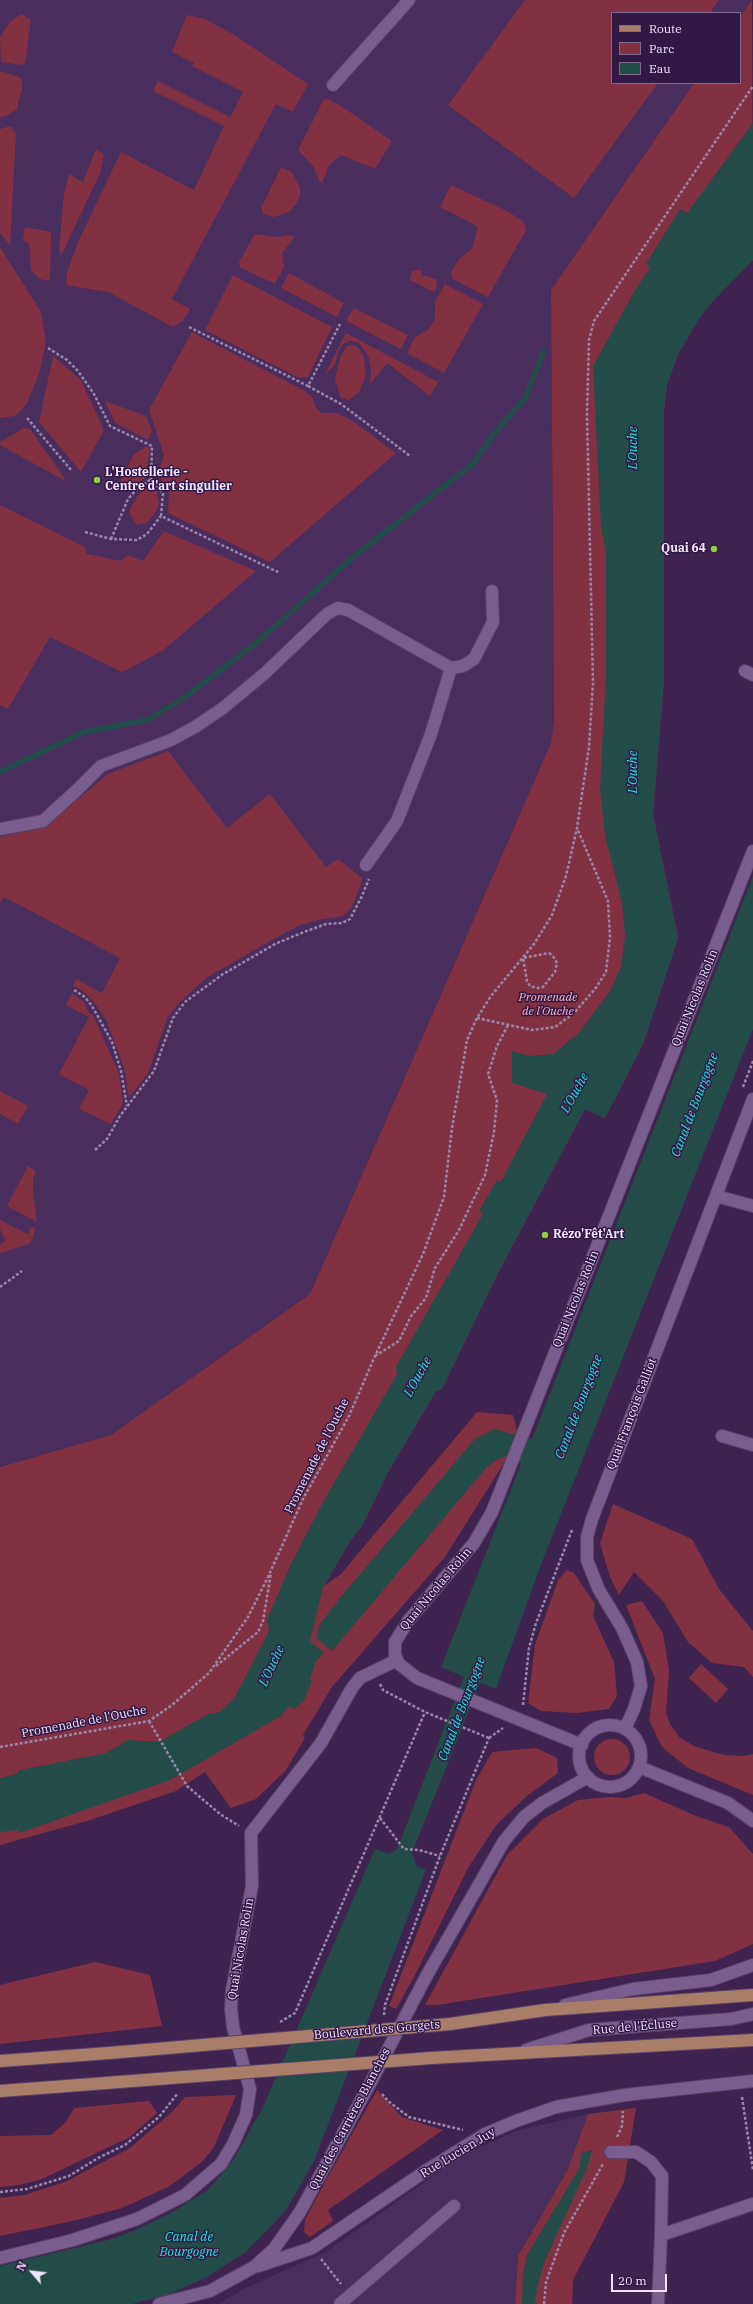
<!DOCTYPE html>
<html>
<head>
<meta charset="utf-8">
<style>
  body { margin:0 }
  #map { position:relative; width:753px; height:2304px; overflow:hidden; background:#3d234e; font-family:"IBM Plex Serif",serif }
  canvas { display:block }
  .legend { position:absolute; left:611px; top:12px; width:130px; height:72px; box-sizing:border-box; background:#321943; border:1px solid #7e6a8e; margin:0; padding:5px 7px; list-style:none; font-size:12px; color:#f1e3fe }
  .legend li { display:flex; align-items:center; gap:8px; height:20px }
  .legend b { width:20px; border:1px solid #7e6a8e }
  .north { position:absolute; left:12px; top:2252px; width:40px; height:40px; -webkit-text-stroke:3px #321943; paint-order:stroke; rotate:298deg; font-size:11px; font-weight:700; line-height:16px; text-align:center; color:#f1e3fe }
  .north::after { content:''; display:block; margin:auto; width:14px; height:18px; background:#f1e3fe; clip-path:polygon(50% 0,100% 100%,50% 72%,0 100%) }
  .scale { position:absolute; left:611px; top:2274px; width:56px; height:18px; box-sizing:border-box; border:2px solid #f1e3fe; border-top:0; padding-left:5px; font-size:12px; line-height:14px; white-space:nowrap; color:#f1e3fe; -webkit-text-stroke:3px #321943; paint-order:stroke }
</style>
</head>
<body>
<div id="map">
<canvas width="753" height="2304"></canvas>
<ul class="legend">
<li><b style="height:5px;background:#a87e6b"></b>Route</li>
<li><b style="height:11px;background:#823142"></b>Parc</li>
<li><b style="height:11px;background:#234b48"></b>Eau</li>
</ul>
<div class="north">N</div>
<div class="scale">20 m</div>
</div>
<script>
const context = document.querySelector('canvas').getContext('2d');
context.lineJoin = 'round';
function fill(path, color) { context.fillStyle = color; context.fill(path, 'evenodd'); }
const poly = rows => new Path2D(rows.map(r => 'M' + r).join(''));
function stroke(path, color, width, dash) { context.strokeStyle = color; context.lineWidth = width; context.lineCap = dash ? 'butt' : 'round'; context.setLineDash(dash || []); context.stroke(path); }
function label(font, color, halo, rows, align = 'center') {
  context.font = font + ' "IBM Plex Serif",serif'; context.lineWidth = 3; context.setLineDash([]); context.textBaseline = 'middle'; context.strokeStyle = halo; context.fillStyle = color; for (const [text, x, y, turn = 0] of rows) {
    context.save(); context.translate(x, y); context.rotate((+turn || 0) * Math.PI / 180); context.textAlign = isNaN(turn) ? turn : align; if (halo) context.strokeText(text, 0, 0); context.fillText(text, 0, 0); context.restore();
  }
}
fill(poly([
  [0,0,752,0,740,17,740,13,612,13,612,83,694,83,551,290,554,719,551,743,310,1294,111,1435,0,1467],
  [588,2114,567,2171,518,2256,515,2304,219,2304,243,2289,326,2252,461,2156,515,2131]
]), '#492d5d');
fill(poly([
  [525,0,719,0,710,13,612,13,612,83,658,83,574,198,448,105],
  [752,0,753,260,711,303,699,319,678,354,667,385,664,410,664,680,653,814,678,938,643,1044,605,1118,585,1109,498,1273,442,1389,436,1391,387,1474,362,1526,350,1541,324,1586,341,1574,477,1412,513,1415,517,1430,504,1463,445,1557,332,1687,303,1735,305,1738,286,1770,256,1799,231,1808,205,1772,176,1791,87,1821,0,1845,0,1467,111,1435,310,1294,551,743,554,719,551,290,694,83,740,83,740,17],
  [21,14,31,19,25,63,22,65,1,62,0,37,10,22],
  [187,15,205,19,231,33,308,84,293,112,276,104,172,299,190,309,183,321,173,327,108,292,66,285,67,273,78,242,121,152,194,190,224,126,153,91,158,81,230,117,243,92,192,66,194,63,172,52],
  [0,71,20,77,22,80,22,88,17,109,10,114,0,118],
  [324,99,330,100,341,106,392,141,375,169,341,155,329,165,322,183,320,182,313,166,298,150],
  [11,126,16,134,10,245,0,233,0,129],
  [96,149,104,154,101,171,61,256,59,249,64,194,69,174,83,182],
  [281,167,292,172,300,188,300,195,296,204,289,212,274,217,263,214,261,208],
  [451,185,505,210,523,221,526,230,488,297,453,279,451,273,458,260,472,249,477,230,477,226,440,207],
  [25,227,51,232,50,281,40,279,31,270,30,249,28,243,23,240],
  [255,234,278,237,293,235,294,238,282,253,284,267,275,284,240,267,239,262],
  [0,247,41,312,46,342,39,374,26,405,15,416,0,418],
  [416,270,421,270,422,275,436,279,437,288,434,292,410,280,412,271],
  [289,273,344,303,337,317,281,288],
  [233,275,332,327,308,377,299,378,205,330],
  [445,284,483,304,444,373,407,353,415,337,429,329,435,319,435,302],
  [354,308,408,335,401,349,348,322,347,318],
  [192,332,305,391,312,397,315,406,321,413,337,413,350,419,396,453,270,562,168,513,169,493,158,473,164,455,149,410],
  [346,333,438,382,430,396,387,363,370,384,371,368,368,355,359,343,354,341,349,341,342,345,338,352,335,365,325,374],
  [348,345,356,346,360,350,364,357,366,375,359,392,349,400,341,398,335,379,340,357],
  [53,356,81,380,104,430,81,472,39,422],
  [105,401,146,416,152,430,148,440,115,423],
  [24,428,30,429,67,482,0,445,0,442],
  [147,446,150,449,145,478,127,490,118,487,133,455],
  [148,487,156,489,159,502,157,510,147,523,137,525,130,514,130,509,138,495],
  [0,505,85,547,87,554,121,561,128,555,143,561,164,531,256,571,162,651,122,672,50,637,8,709,0,705],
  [168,751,227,828,270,794,326,867,338,859,362,878,361,885,351,909,343,916,318,920,298,926,265,944,206,978,179,1003,168,1016,148,1073,129,1098,124,1067,106,1020,93,1001,80,989,73,986,76,979,102,993,120,958,4,897,0,903,0,837,33,829,65,810,108,774],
  [72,993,84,1002,89,1013,93,1015,119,1073,123,1103,111,1124,79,1109,89,1090,59,1074,89,1017,66,1005],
  [0,1091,28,1106,18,1124,0,1114],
  [28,1166,36,1171,33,1178,33,1193,37,1222,7,1206],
  [0,1220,28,1234,31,1227,34,1227,35,1230,32,1240,29,1244,0,1253,0,1244,6,1241,0,1229],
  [613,1504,692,1539,719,1589,753,1631,753,1677,744,1667,712,1663,688,1642,663,1601,634,1572,619,1595,610,1577,600,1543],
  [567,1570,574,1573,595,1604,593,1616,614,1662,617,1696,609,1709,577,1713,541,1711,528,1703,535,1645,558,1580],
  [642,1601,663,1633,669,1671,666,1713,670,1724,680,1738,696,1747,724,1755,745,1756,753,1754,753,1795,688,1768,662,1747,649,1720,655,1679,626,1605],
  [701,1664,728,1689,716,1703,689,1678],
  '594 1757a18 18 0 1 1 36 0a18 18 0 1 1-36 0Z',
  [536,1748,557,1758,558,1773,527,1796,497,1824,468,1868,414,1977,396,2009,389,2006,476,1780,492,1752],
  [644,1793,696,1816,729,1827,753,1854,753,1944,715,1961,437,2005,425,2005,507,1855,543,1819,578,1800,609,1797,626,1798],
  [95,1962,150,1975,162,2026,0,2044,0,1985],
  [377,2090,402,2117,443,2130,328,2210,333,2221,310,2237,304,2232,305,2220,326,2180],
  [236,2095,214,2147,203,2161,170,2186,122,2208,73,2221,0,2236,0,2198,24,2195,65,2182,130,2148,172,2112,185,2097],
  [149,2101,157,2113,130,2137,42,2179,20,2185,0,2187,0,2136,51,2135,66,2122,74,2108],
  [636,2108,624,2182,573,2280,572,2304,515,2304,518,2256,567,2171,588,2114]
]), '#823142');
fill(poly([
  [753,123,753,260,711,303,699,319,678,354,667,385,664,410,664,680,653,814,678,938,643,1044,605,1118,585,1109,498,1273,442,1389,436,1391,387,1474,362,1526,350,1541,323,1587,310,1641,324,1653,316,1661,310,1679,312,1681,304,1700,294,1709,289,1706,281,1716,170,1780,19,1833,18,1830,0,1832,0,1778,16,1774,20,1770,106,1753,128,1740,159,1742,208,1714,220,1712,234,1699,269,1631,267,1620,290,1566,322,1504,397,1374,396,1367,483,1214,479,1211,497,1180,501,1182,547,1094,512,1083,512,1051,528,1056,553,1054,579,1033,610,991,621,967,625,936,622,903,605,835,600,789,606,674,606,554,601,527,593,366,634,292,650,268,646,264,680,209,687,213],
  [753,876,753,1029,542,1562,496,1689,480,1683,412,1853,417,1866,426,1870,314,2161,288,2207,276,2221,246,2252,207,2277,170,2294,132,2304,0,2304,0,2266,112,2239,133,2231,169,2214,208,2190,234,2159,262,2109,375,1849,389,1854,397,1849,464,1677,441,1667,521,1464,506,1456,496,1460,486,1468,332,1651,316,1638,320,1624,339,1599,475,1439,494,1429,532,1439],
  [592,2150,587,2168,544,2263,537,2288,535,2304,522,2304,523,2274,527,2255,576,2174,580,2166,581,2153]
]), '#234b48');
stroke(poly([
  [0,772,84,732,147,720,181,700,255,644,357,554,473,464,493,435,526,397,543,352]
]), '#234b48', 5.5);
const minor = poly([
  [333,85,409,0],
  [745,671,753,675],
  [0,829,43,821,77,790,101,766,171,740,195,727,223,708,264,674,327,614,338,608,348,610,451,668,463,666,474,659,493,622,492,591],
  [366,865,397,821,431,734,451,668],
  [716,1196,753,1206],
  [722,1436,753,1445],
  '579 1756a31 31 0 1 1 62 0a31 31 0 1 1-62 0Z',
  [625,1729,634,1709,641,1686,637,1662,622,1628,599,1590,587,1560,587,1537,592,1519,753,1099],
  [582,1745,417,1678,399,1664,395,1655,395,1642,408,1621,474,1543,492,1512,753,851],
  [639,1767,728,1803,753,1821],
  [565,2005,633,1989,711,1980,753,1965],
  [526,2050,589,2030,731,2019,753,2014],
  [611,2152,636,2152,651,2162,662,2176,661,2235],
  [0,2258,73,2240,137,2219,185,2195,221,2164,233,2144,246,2115,250,2089,233,2027,231,2009,232,1990,252,1886,251,1833,321,1743,352,1688,360,1678,397,1660],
  [258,2266,312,2248,427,2170,485,2134,516,2121,556,2107,625,2095,753,2081],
  [159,2304,210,2291,254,2267,274,2249,300,2212,372,2080,427,1975,504,1841,524,1817,542,1803,588,1777],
  [340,2304,454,2206],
  [658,2304,661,2235,753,2204]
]);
const major = poly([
  [450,2024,545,2010,753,1995],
  [431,2058,753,2040],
  [0,2061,109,2053],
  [0,2091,80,2085]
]);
stroke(minor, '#594268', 14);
stroke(major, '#594268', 14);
stroke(poly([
  [189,327,308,386,340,324],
  [48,348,67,360,78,371,94,394,110,426,152,446,151,479,163,493,161,516,280,573],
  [308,386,341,404,410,456],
  [27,418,71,470],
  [85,532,111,539,137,540,147,534,161,516],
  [111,539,128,499,135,491,151,479],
  [549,953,553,956,557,963,555,972,543,987,538,988,530,986,527,981,523,958,549,953],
  [74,990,85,997,92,1006,112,1042,121,1071,127,1106],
  [477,1018,532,1030,555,1027,575,1012,595,989,606,972,610,937,608,901,577,828],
  [743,1087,753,1061],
  [95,1150,107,1139,120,1116,154,1071,173,1018,185,1002,223,974,275,944,304,932,326,924,342,923,350,919,362,896,369,879],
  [0,1287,22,1271],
  [375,1356,399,1341,411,1316,426,1298,435,1268,459,1230,485,1175,494,1132,497,1100,488,1074,497,1046,508,1025],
  [216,1666,258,1632,263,1621,271,1573],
  [380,1684,383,1690,425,1712,489,1738],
  [523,1705,529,1648,536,1623,572,1530],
  [149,1721,187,1786,220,1814,239,1826],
  [489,1738,503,1728],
  [0,1747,149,1721,172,1705,209,1673,248,1617,268,1577,303,1499,349,1416,375,1356,423,1254,444,1197,452,1128,467,1040,477,1018,491,996,534,944,552,915,566,876,577,828,589,747,593,683,587,415,589,340,594,321,753,86],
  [380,1818,404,1849,419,1850,440,1856],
  [384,2015,385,2005,440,1856,489,1738],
  [280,2022,295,2013,425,1712],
  [382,2094,388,2101,409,2117,463,2130],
  [742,2097,753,2170],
  [617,2137,622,2126,623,2111],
  [0,2192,27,2189,69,2176,98,2158,125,2145,159,2117,178,2093],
  [321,2259,341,2284],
  [544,2304,546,2282,564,2233,603,2164]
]), '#9b87aa', 2.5, [3, 2]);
stroke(minor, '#795e8d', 12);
stroke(major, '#a87e6b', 12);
const majorBridge = poly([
  [109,2053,450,2024],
  [80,2085,431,2058]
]);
stroke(majorBridge, '#594268', 14, []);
stroke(majorBridge, '#a87e6b', 12);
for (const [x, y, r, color] of [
  [97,480,4,"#90cd40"],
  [714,549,4,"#90cd40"],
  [545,1235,4,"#90cd40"]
]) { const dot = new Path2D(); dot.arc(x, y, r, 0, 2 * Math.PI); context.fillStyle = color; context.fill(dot); stroke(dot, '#321943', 1.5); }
label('bold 12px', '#f1e3fe', '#321943', [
  ["L'Hostellerie -",105,473],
  ["Centre d'art singulier",105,487],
  ["Quai 64",706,549,"right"],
  ["Rézo'Fêt'Art",553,1235]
], 'left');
label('italic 12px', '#feb4bf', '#321943', [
  ["Promenade",548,998],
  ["de l'Ouche",548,1012]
]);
label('12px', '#f1e3fe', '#321943', [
  ["Quai Nicolas Rolin",695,998,-68],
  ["Quai Nicolas Rolin",576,1299,-68],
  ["Quai François Galliot",632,1414,-69],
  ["Promenade de l'Ouche",317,1456,-63],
  ["Quai Nicolas Rolin",436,1589,-50],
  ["Promenade de l'Ouche",84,1722,-11],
  ["Quai Nicolas Rolin",241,1949,-80],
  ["Rue de l'Écluse",635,2027,-5],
  ["Boulevard des Gorgets",377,2030,-5],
  ["Quai des Carrières Blanches",350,2119,-62],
  ["Rue Lucien Juy",458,2153,-31]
]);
label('italic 13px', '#17eae1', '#321943', [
  ["L'Ouche",633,448,-90],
  ["L'Ouche",633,772,-90],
  ["L'Ouche",575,1093,-61],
  ["Canal de Bourgogne",695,1105,-69],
  ["L'Ouche",418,1377,-61],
  ["Canal de Bourgogne",579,1407,-69],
  ["L'Ouche",272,1666,-65],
  ["Canal de Bourgogne",462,1709,-69],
  ["Canal de",189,2237],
  ["Bourgogne",189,2252]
]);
</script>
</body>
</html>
